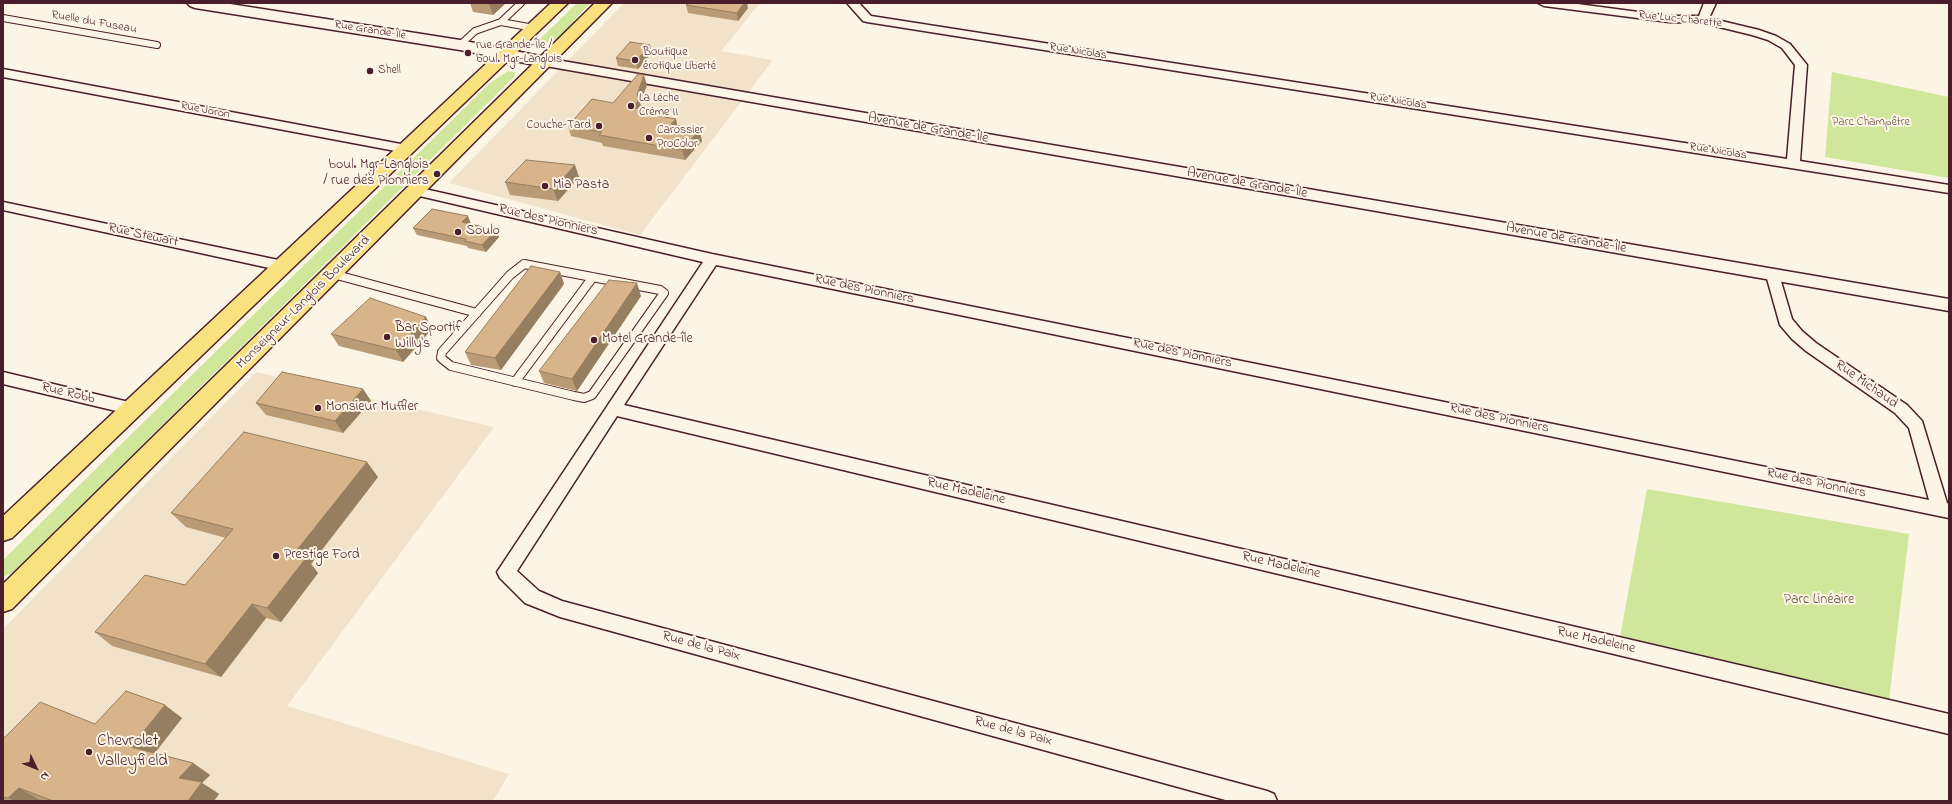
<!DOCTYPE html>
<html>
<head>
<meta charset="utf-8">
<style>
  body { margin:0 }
  #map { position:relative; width:1952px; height:804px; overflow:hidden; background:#fcf5e5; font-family:"Indie Flower",sans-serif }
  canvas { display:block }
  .frame { position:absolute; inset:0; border:4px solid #4a1f2b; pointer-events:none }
  .north { position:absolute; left:16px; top:748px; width:40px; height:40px; -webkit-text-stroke:3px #fcf5e5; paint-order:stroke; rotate:133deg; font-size:11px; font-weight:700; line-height:16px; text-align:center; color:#4a1f2b }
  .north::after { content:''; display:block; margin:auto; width:14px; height:18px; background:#4a1f2b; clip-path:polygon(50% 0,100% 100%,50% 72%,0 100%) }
</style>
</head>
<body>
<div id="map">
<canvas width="1952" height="804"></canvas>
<div class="frame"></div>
<div class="north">N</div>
</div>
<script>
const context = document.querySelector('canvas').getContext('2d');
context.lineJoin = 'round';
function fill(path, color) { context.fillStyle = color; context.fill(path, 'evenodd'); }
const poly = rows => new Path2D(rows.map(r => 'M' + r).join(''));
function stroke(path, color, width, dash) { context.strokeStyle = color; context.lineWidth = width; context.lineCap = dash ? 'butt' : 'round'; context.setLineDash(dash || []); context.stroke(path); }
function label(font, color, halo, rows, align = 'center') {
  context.font = font + ' "Indie Flower",sans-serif'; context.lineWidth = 4; context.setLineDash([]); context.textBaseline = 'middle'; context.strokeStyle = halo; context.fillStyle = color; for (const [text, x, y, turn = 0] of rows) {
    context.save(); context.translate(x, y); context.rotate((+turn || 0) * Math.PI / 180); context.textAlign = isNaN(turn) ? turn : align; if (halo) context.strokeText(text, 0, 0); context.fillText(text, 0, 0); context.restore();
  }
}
fill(poly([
  [624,3,760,3,721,51,773,60,640,235,449,183],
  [256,372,494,427,287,706,509,774,493,801,3,801,3,629]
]), '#f1e2c9');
fill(poly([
  [577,3,590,3,560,37,548,43,543,42,540,39],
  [508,71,515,72,515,76,29,557,12,573,3,577,3,560,8,555,490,83],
  [1832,72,1949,97,1949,178,1825,157],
  [1647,489,1909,534,1889,700,1620,637]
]), '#cfe69b');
const serviceFar1 = poly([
  [521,3,501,22,534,28],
  [3,18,157,45],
  [460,45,475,31,501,22]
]);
const service = poly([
  [524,264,660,290,664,293,592,395,584,398,574,396,451,366,441,358,442,352,510,275,524,264],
  [333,274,477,313],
  [515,382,593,277]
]);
const minor = poly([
  [847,3,859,3,871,16,1787,159,1795,65,1782,48,1768,40,1752,35,1703,23,1669,22,1544,6,1538,3,1570,3,1669,16,1699,16,1704,3,1716,3,1709,18,1759,30,1776,36,1790,44,1807,65,1800,161,1949,185,1949,193,867,22,863,21,847,3],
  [3,69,406,145,412,149,406,153,3,77,3,69],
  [416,187,712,254,1929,500,1909,428,1895,413,1806,351,1792,339,1780,325,1766,275,1768,271,1773,270,1778,271,1792,319,1802,331,1816,343,1907,405,1922,421,1947,503,1949,504,1949,518,716,265,624,405,1949,714,1949,734,617,416,517,571,539,591,562,601,1267,791,1274,794,1277,801,1229,801,560,617,525,603,500,578,497,572,703,262,411,194,409,191,411,188,416,187],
  [3,202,283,261,288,263,290,266,288,269,283,271,3,210,3,202],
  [3,372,133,403,139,405,141,409,139,413,133,415,3,384,3,372]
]);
const tertiary = poly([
  [545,58,1949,299,1949,311,540,65,538,62,540,59,545,58]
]);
const secondary = poly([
  [187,3,224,3,460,40,545,57,551,59,553,62,551,65,545,67,460,50,195,8,190,6,187,3]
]);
const trunk = poly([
  [551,3,568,3,12,538,3,541,3,516,551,3],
  [595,3,612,3,12,609,3,612,3,584,595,3]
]);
stroke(serviceFar1, '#4a1f2b', 8);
stroke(service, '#4a1f2b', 10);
stroke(minor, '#4a1f2b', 3);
stroke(tertiary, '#4a1f2b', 3);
stroke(secondary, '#4a1f2b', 3);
stroke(trunk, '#4a1f2b', 3);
stroke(serviceFar1, '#fcf5e5', 6);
stroke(service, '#fcf5e5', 8);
fill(minor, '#fcf5e5');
fill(tertiary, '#fcf5e5');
fill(secondary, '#fcf5e5');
fill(trunk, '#fae180');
fill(poly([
  [470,3,506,3,493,15,473,12],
  [686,5,748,8,738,21,688,13],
  [652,53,638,69,618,66,616,58],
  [647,85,640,103,642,109,662,112,663,117,676,119,677,126,699,130,702,141,685,160,603,146,602,143,571,136,568,126],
  [579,177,558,201,510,195,505,182],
  [471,224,496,230,499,237,486,252,468,248,467,246,417,235,413,228],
  [560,272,564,284,501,370,471,365,465,352],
  [641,296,577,391,544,383,539,371],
  [426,317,432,329,403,362,339,346,331,334],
  [363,389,371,401,343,433,266,415,256,403],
  [378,477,311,564,318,573,281,622,266,618,221,677,112,646,95,632,185,585,226,538,186,527,171,513],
  [182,718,155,753,193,763,210,775,202,783,219,794,214,801,44,801,40,800,39,801,3,801,3,739,95,724]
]), '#b99b76');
fill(poly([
  [489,3,506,3,493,15],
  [744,3,747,3,748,8,738,21,737,13],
  [650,45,652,53,638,69,636,61],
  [644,75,647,85,640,103,642,108,637,118,634,108,637,95],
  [662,112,664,122,659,116],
  [676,119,678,130,671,124],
  [699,130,702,141,685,160,682,150],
  [575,165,579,177,558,201,553,189],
  [468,216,471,224,466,230,462,222],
  [496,230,499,237,486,252,482,245],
  [560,272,564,284,501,370,495,358],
  [637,283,641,296,577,391,572,379],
  [426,317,432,329,403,362,396,350],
  [363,389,371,401,343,433,335,421],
  [367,462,378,477,311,564,318,573,281,622,267,608,293,555],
  [252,604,266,618,221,677,205,664],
  [165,705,182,718,150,759,131,747],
  [193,763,210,775,202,783,219,794,214,801,188,801,179,778],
  [19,788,40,800,39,801,14,801,8,798]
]), '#967e60');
const building = poly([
  [688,3,744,3,737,13,686,5,688,3],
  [630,42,650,45,636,61,616,58,630,42],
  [638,74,644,75,637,95,639,98,634,108,662,112,659,116,676,119,671,124,699,130,682,150,599,135,602,132,568,126,592,99,613,103,638,74],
  [526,160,575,165,553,189,505,182,526,160],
  [432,209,468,216,462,222,496,230,482,245,465,241,466,239,413,228,432,209],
  [531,266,560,272,495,358,465,352,531,266],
  [609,280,637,283,572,379,539,371,609,280],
  [370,298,426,317,396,350,331,334,370,298],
  [282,372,363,389,335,421,256,403,282,372],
  [244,432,367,462,293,555,306,558,267,608,252,604,205,664,95,632,145,575,185,585,233,529,171,513,244,432],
  [126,691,165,705,131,747,193,763,179,778,202,782,188,801,53,801,19,788,8,798,3,797,3,739,40,702,95,724,126,691]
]);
fill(building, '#d7b489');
stroke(building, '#967e60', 1);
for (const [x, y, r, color] of [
  [468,53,4,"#4a1f2b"],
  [635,60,4,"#4a1f2b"],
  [370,71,4,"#4a1f2b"],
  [631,106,4,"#4a1f2b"],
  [599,126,4,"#4a1f2b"],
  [649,138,4,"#4a1f2b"],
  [437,174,4,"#4a1f2b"],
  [545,186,4,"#4a1f2b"],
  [458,232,4,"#4a1f2b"],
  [387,337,4,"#4a1f2b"],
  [594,340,4,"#4a1f2b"],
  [318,408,4,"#4a1f2b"],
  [276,556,4,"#4a1f2b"],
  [89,752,4,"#4a1f2b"]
]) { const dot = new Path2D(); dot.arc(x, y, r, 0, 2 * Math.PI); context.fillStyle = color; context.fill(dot); stroke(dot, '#fcf5e5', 1.5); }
label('12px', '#4a1f2b', '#fcf5e5', [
  ["Rue Luc-Charette",1680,20,6],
  ["Ruelle du Fuseau",94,23,10],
  ["Rue Grande-Île",370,31,9],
  ["Rue Nicolas",1078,52,9],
  ["Rue Nicolas",1398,102,9],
  ["Rue Joron",205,111,11],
  ["Rue Nicolas",1718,152,9]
]);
label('12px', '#4a1f2b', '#fcf5e5', [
  ["rue Grande-Île /",476,46],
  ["boul. Mgr-Langlois",476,60],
  ["Boutique",643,53],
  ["érotique Liberté",643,67],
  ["Shell",378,71],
  ["La Lèche",639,99],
  ["Crème II",639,113],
  ["Couche-Tard",591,126,"right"],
  ["Carossier",657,131],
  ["ProColor",657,145]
], 'left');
label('12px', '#6b5147', '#fcf5e5', [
  ["Parc Champêtre",1871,123]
]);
label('14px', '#4a1f2b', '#fcf5e5', [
  ["Avenue de Grande-Île",928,129,10],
  ["Avenue de Grande-Île",1247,184,10],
  ["Rue des Pionniers",548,221,13],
  ["Rue Stewart",143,236,12],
  ["Avenue de Grande-Île",1566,239,10],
  ["Rue des Pionniers",864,290,12],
  ["Monseigneur-Langlois Boulevard",304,303,-45],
  ["Rue des Pionniers",1182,354,12],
  ["Rue Michaud",1866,385,35],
  ["Rue Robb",68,394,13],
  ["Rue des Pionniers",1499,419,12],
  ["Rue des Pionniers",1816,484,12],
  ["Rue Madeleine",966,492,13],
  ["Rue Madeleine",1281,566,13],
  ["Rue Madeleine",1596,641,13],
  ["Rue de la Paix",701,647,15],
  ["Rue de la Paix",1013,732,15]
]);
label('14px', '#4a1f2b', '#fcf5e5', [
  ["boul. Mgr-Langlois",429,166,"right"],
  ["/ rue des Pionniers",429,182,"right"],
  ["Mia Pasta",553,186],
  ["Soulo",466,232],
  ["Bar Sportif",395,329],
  ["Willy's",395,345],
  ["Motel Grande-île",602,340],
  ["Monsieur Muffler",326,408],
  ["Prestige Ford",284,556]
], 'left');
label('14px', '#6b5147', '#fcf5e5', [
  ["Parc Linéaire",1819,601]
]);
label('17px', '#4a1f2b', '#fcf5e5', [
  ["Chevrolet",97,742],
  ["Valleyfield",97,762]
], 'left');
</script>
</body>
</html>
